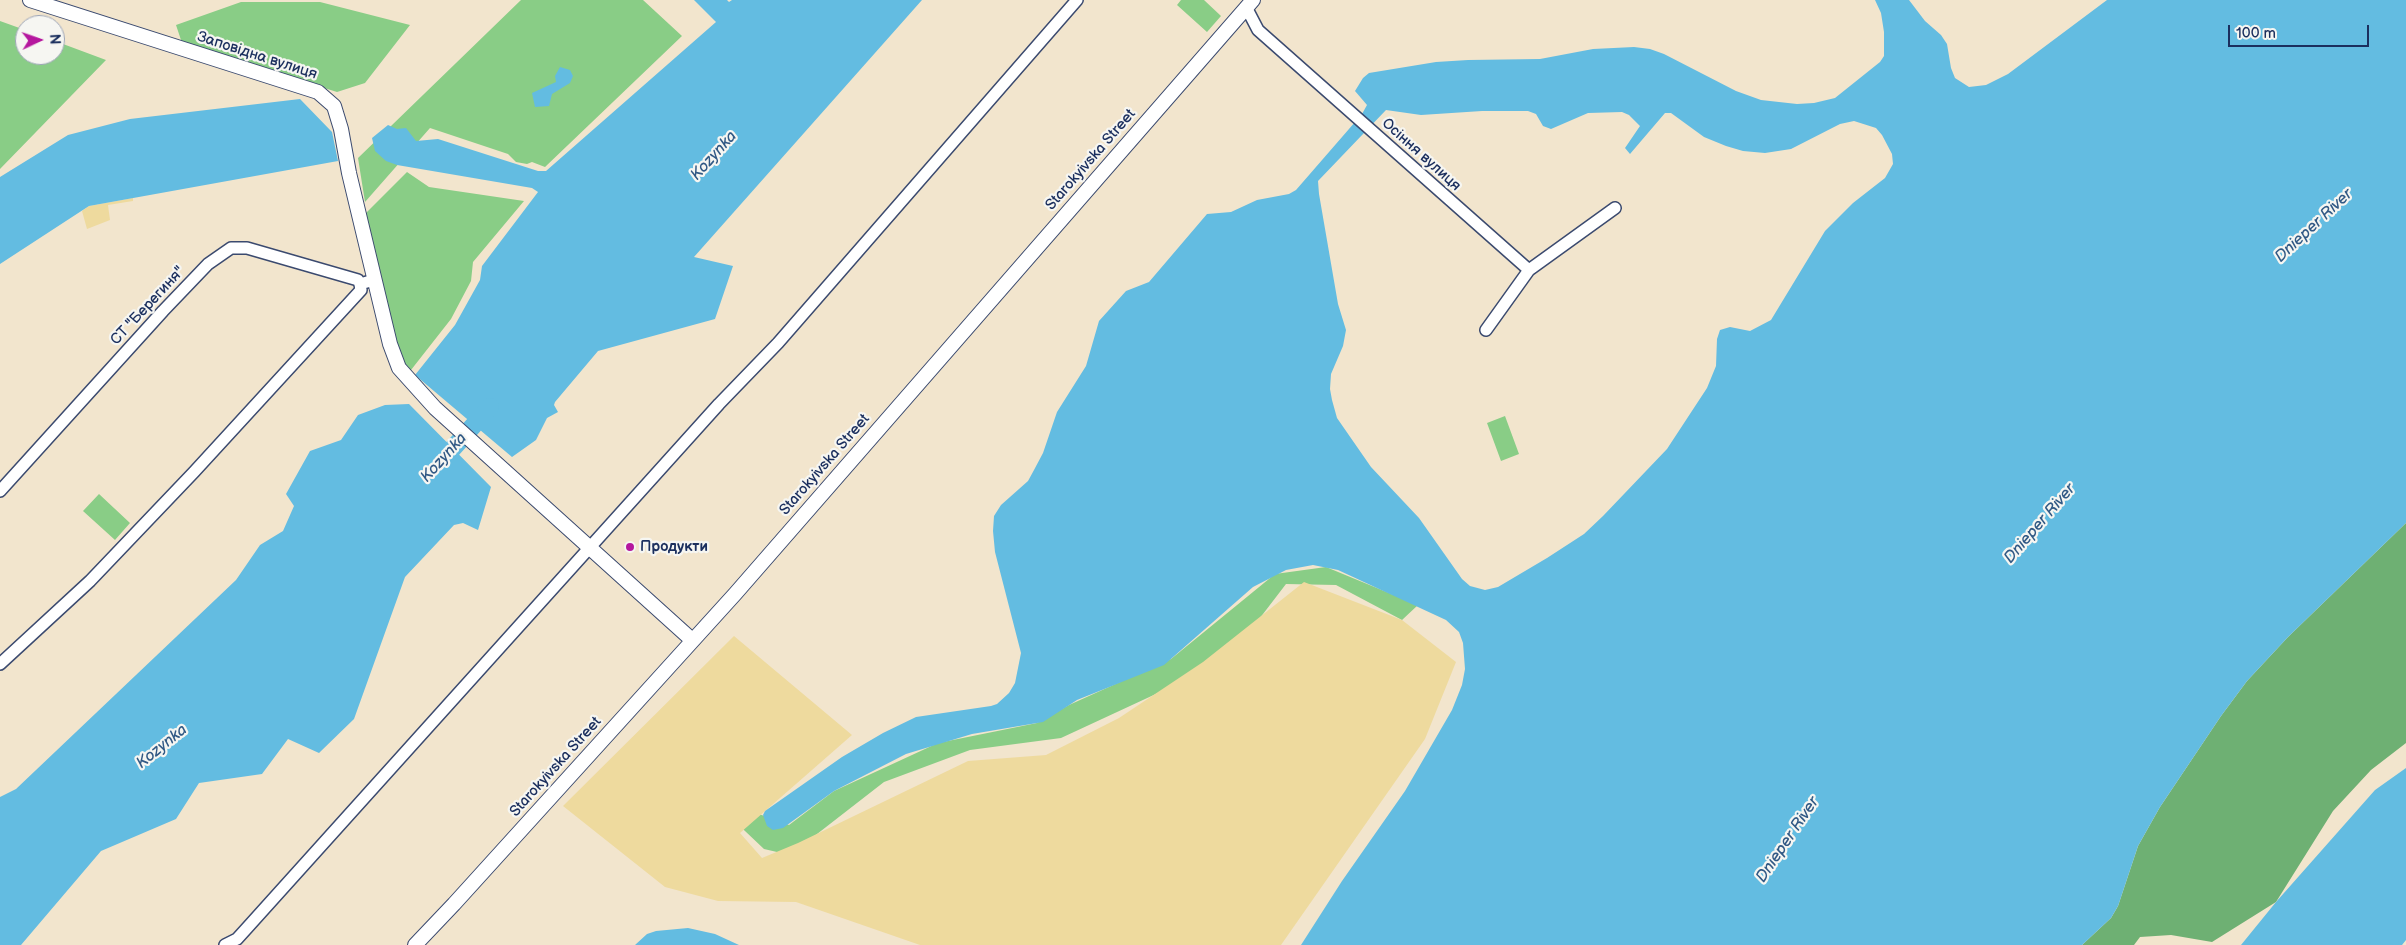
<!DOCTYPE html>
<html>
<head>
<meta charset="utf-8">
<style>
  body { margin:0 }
  #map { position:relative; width:2406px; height:945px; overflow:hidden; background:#f2e5cd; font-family:"Balsamiq Sans",sans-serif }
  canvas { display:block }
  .north { position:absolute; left:15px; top:15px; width:50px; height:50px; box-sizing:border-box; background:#f6f6f2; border:1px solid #9ea6b7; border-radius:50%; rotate:87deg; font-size:14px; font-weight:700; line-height:20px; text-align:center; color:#1b2f5e }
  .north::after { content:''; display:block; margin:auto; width:18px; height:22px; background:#b5179e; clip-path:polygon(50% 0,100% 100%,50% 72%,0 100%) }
  .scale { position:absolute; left:2228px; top:25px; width:141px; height:22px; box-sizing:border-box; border:2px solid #1b2f5e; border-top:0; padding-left:6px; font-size:15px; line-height:18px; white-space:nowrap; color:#1b2f5e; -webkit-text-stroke:4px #f6f6f2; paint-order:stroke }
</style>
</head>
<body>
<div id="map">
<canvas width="2406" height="945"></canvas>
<div class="north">N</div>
<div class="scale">100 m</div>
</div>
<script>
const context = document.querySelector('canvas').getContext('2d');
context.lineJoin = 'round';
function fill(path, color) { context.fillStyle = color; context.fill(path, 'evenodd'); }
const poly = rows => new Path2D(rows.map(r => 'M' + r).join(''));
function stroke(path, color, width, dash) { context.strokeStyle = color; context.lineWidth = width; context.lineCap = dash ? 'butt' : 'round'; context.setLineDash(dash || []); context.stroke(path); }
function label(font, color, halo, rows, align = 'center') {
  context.font = font + ' "Balsamiq Sans",sans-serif'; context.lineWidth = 4.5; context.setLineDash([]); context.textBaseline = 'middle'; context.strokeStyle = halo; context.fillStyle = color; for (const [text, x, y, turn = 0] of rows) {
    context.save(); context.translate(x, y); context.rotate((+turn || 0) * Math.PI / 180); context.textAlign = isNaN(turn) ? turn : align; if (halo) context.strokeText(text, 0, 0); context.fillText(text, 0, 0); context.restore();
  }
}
fill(poly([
  [521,0,643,0,682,36,545,167,532,162,527,164,516,162,508,154,430,128,365,202,358,158],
  [1181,0,1204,0,1221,16,1207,32,1177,5],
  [241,2,320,2,410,25,365,83,337,92,182,43,176,25],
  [0,21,25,30,25,55,55,55,55,41,106,60,0,169],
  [407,172,429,187,524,201,473,262,471,281,451,319,411,370,401,361,365,214],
  [1505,416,1519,454,1501,461,1487,423],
  [99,494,130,523,115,540,83,511],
  [1326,567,1418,605,1402,620,1336,585,1286,584,1227,661,1061,738,970,750,884,782,790,855,764,849,707,795,789,825,834,791,938,743,1037,723,1069,705,1171,659,1275,574]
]), '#89cd86');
fill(poly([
  [2406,523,2406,743,2371,770,2333,811,2276,902,2212,942,2171,935,2140,937,2134,945,2082,945,2111,918,2118,906,2138,846,2160,807,2221,716,2247,681,2288,637]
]), '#6eb073');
fill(poly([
  [133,198,133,201,108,205,110,220,87,229,82,211,89,206],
  [1304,582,1402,620,1456,662,1425,739,1281,945,920,945,796,902,718,901,665,887,563,806,734,636,852,735,740,833,762,858,798,843,968,761,1046,755,1119,718,1203,662]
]), '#eeda9e');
fill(poly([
  [694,0,727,0,729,2,732,0,922,0,694,257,733,266,715,319,598,351,555,402,554,405,558,412,547,418,536,440,512,457,415,375,455,325,480,280,482,266,538,192,532,188,397,165,386,161,375,151,372,138,388,125,397,129,406,128,416,141,438,139,538,171,546,171,716,22],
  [1875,0,1909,0,1925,21,1941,35,1947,44,1951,68,1955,78,1969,87,1986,85,2008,74,2107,0,2406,0,2406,523,2288,637,2247,681,2221,716,2160,807,2138,846,2118,906,2111,918,2082,945,1301,945,1342,881,1405,791,1452,710,1462,685,1465,669,1463,643,1459,632,1446,620,1338,570,1313,565,1286,570,1253,587,1164,665,1077,700,1043,722,972,734,906,754,834,791,783,828,773,830,767,826,763,815,765,811,842,757,883,733,916,717,991,706,997,704,1009,693,1015,683,1021,653,995,552,993,531,994,516,1001,505,1028,481,1034,470,1043,453,1057,412,1086,366,1099,321,1126,291,1149,282,1207,214,1231,212,1257,200,1289,194,1296,190,1362,114,1367,105,1355,91,1363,78,1369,73,1436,62,1468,60,1540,59,1593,49,1634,47,1650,49,1664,54,1736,91,1761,100,1797,104,1814,103,1835,98,1880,62,1884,56,1884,32,1881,13],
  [1386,110,1421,115,1482,111,1528,111,1536,114,1543,126,1551,129,1588,113,1622,112,1629,115,1640,126,1625,148,1630,154,1665,113,1671,113,1704,137,1726,146,1743,151,1765,153,1791,149,1840,124,1854,121,1876,128,1882,135,1892,154,1893,164,1885,178,1853,203,1825,231,1771,320,1750,331,1730,327,1720,330,1717,339,1716,366,1707,388,1667,449,1603,516,1584,534,1547,558,1498,587,1485,590,1470,586,1462,579,1419,518,1371,467,1337,418,1332,400,1330,389,1331,374,1343,346,1346,330,1338,304,1319,194,1318,181],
  [560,67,570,70,573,76,570,83,552,94,549,106,535,107,532,93,556,82,555,76],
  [300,99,332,132,338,161,89,206,0,264,0,177,68,135,130,119],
  [409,404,491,487,478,530,463,523,454,525,405,577,354,719,319,753,288,739,262,774,199,783,176,819,101,851,21,945,0,945,0,797,16,789,236,580,260,545,283,531,294,506,286,494,310,451,341,440,358,415,385,405],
  [2406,768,2406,940,2402,945,2241,945,2276,902,2375,790],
  [688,928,715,934,739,945,635,945,647,934,656,931]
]), '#63bce1');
stroke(poly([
  [437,466,490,407]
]), '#63bce1', 18);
const minor = poly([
  [1246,7,1258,30,1529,270,1486,330],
  [1529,270,1615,208],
  [0,491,163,311,208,264,231,248,247,248,358,280,360,284],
  [0,664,90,581,194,472,361,290,360,284,374,280],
  [225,945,237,939,247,928,719,404,778,343,1077,0]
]);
const tertiary = poly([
  [30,0,318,92,334,106,341,129,349,173,390,344,399,368,435,408,692,640],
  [415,945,454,904,735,594,1253,0]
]);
stroke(minor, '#3b4a6f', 14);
stroke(tertiary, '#3b4a6f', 16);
stroke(minor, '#fff', 11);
stroke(tertiary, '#fff', 14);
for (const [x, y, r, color] of [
  [630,547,5,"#b5179e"]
]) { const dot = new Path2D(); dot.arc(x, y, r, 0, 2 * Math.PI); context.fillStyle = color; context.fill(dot); stroke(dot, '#f6f6f2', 2); }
label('15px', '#1b2f5e', '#f6f6f2', [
  ["Заповідна вулиця",257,56,18],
  ["Осіння вулиця",1421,155,42],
  ["Starokyivska Street",1091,160,-49],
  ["СТ \"Берегиня\"",148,306,-47],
  ["Starokyivska Street",825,465,-49],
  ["Starokyivska Street",556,767,-48]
]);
label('bold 15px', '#1b2f5e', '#f6f6f2', [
  ["Продукти",640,547]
], 'left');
label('italic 16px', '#315985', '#f6f6f2', [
  ["Kozynka",714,156,-48],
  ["Dnieper River",2314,226,-43],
  ["Kozynka",444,458,-48],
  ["Dnieper River",2040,524,-49],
  ["Kozynka",162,747,-39],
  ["Dnieper River",1788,840,-56]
]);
</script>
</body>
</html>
